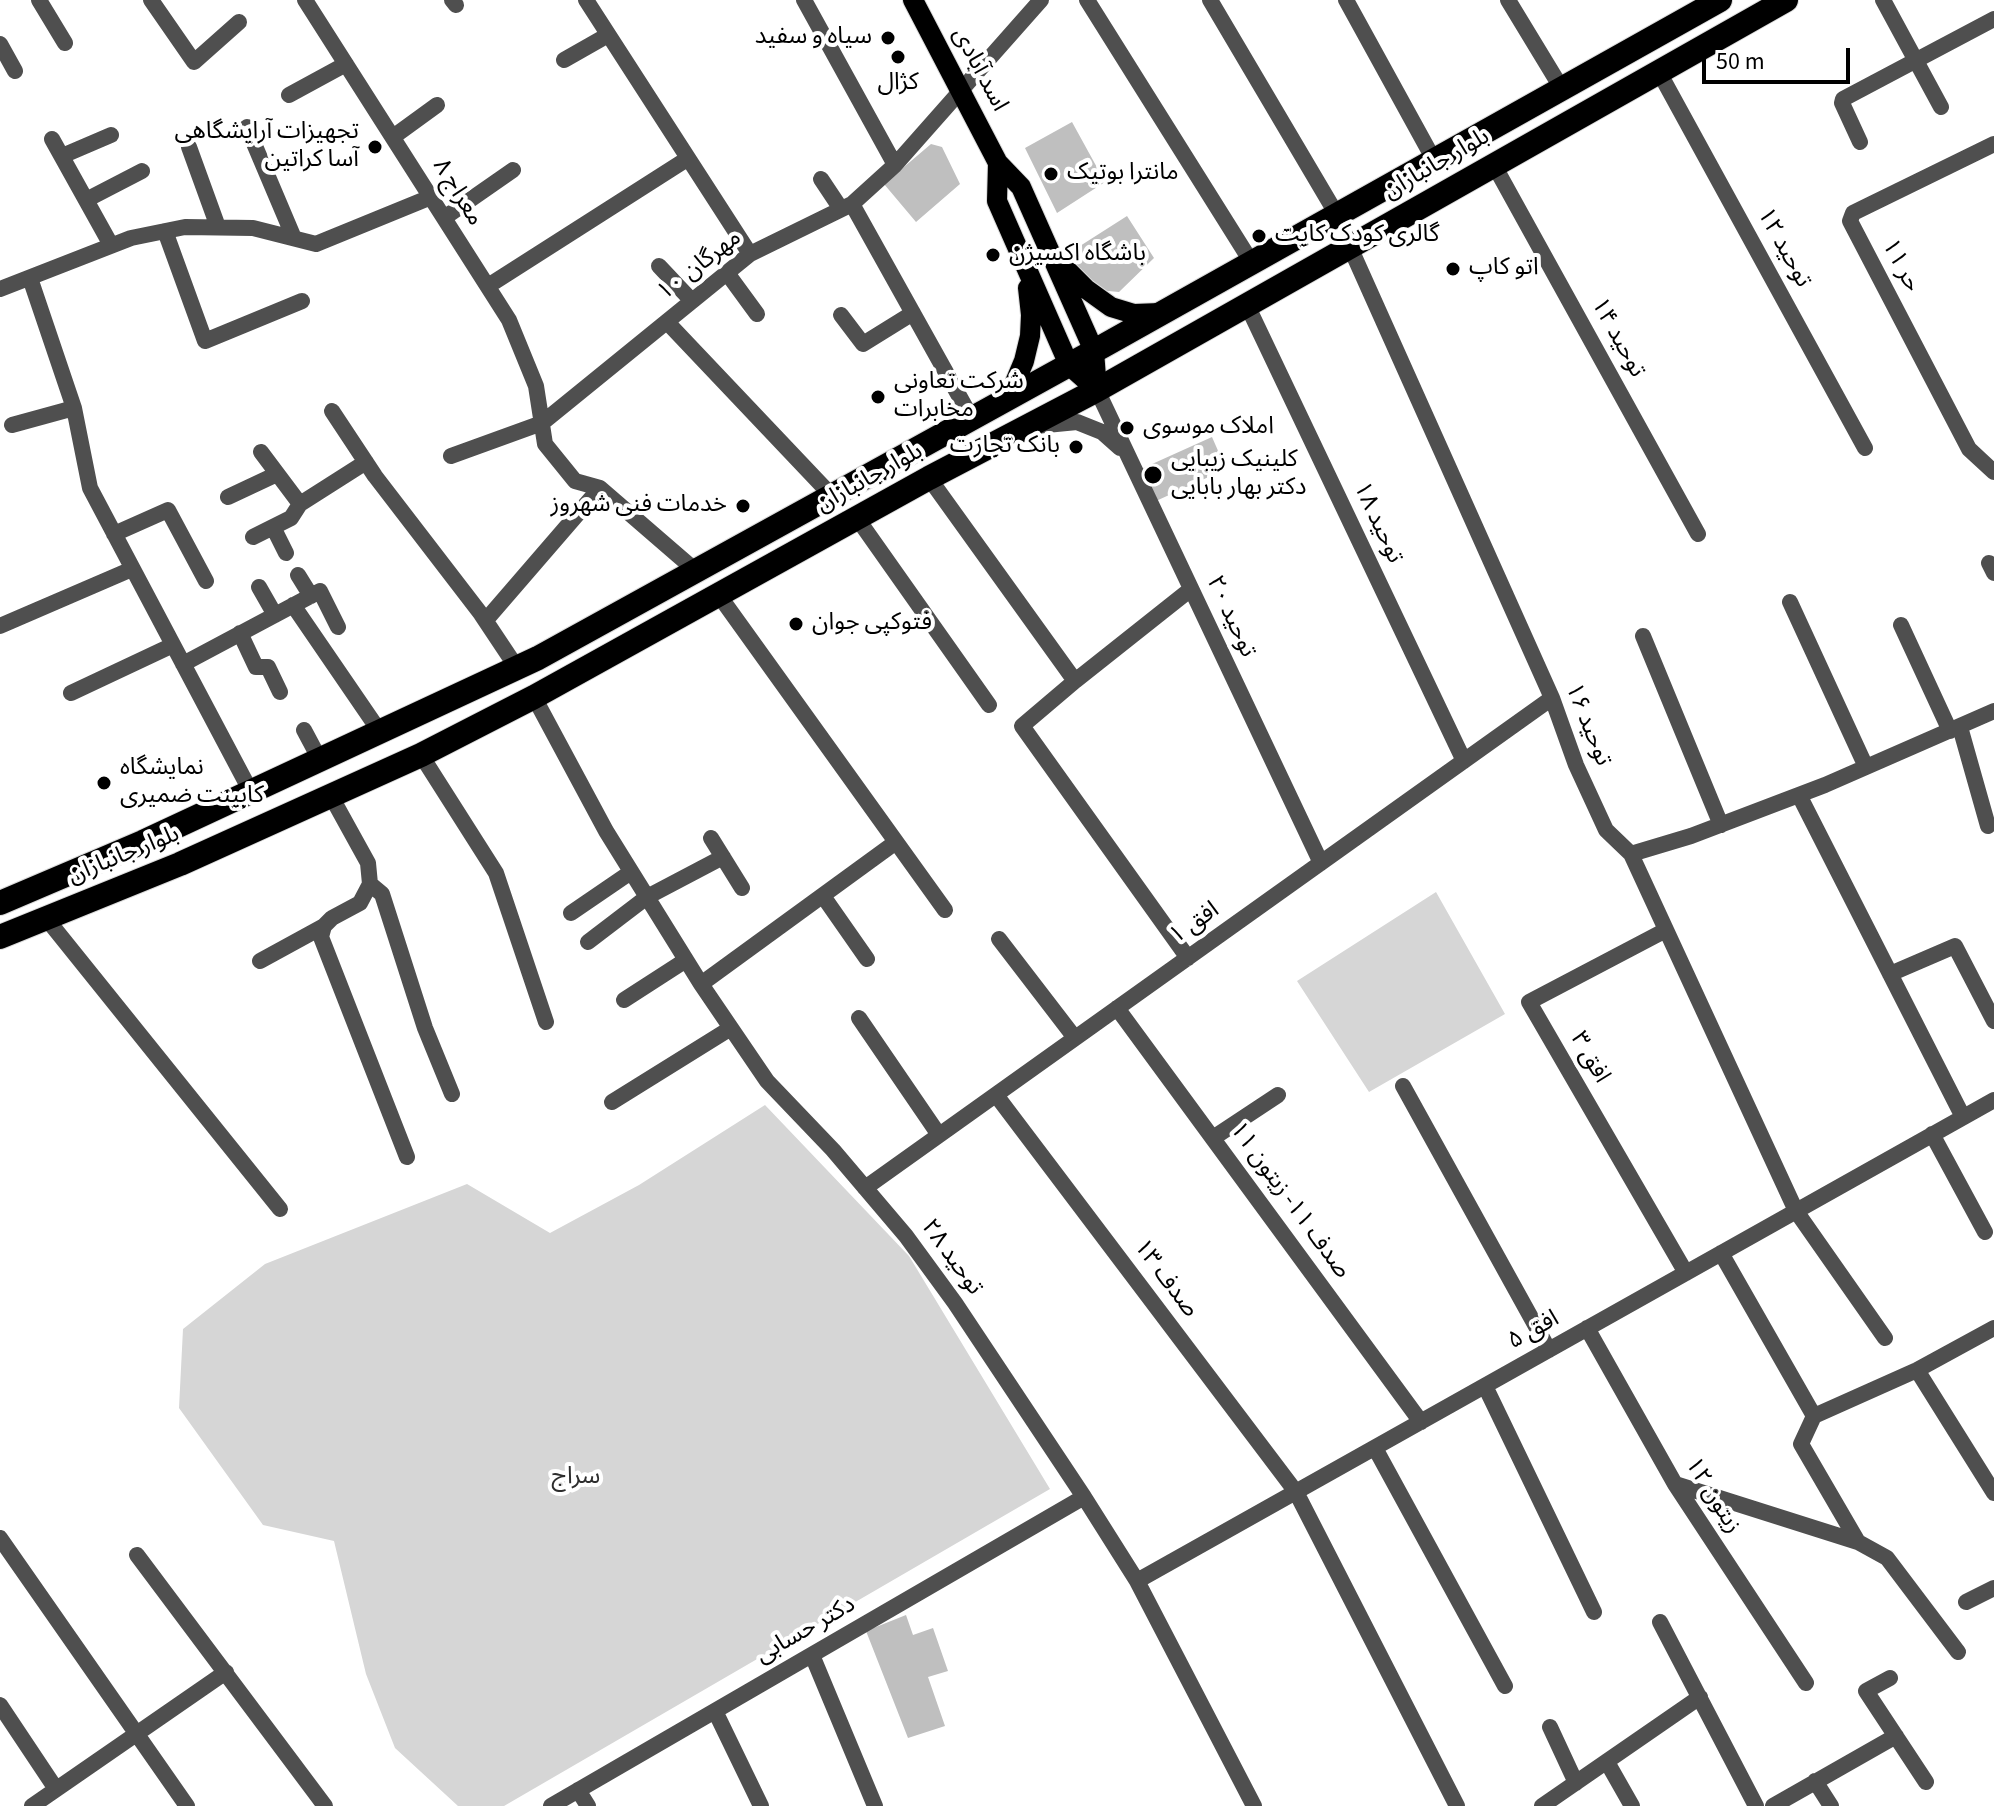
<!DOCTYPE html>
<html>
<head>
<meta charset="utf-8">
<style>
  body { margin:0 }
  #map { position:relative; width:1994px; height:1806px; overflow:hidden; background:#fff; font-family:"Source Sans 3",sans-serif }
  canvas { display:block }
  .scale { position:absolute; left:1702px; top:48px; width:148px; height:36px; box-sizing:border-box; border:4px solid #000; border-top:0; padding-left:10px; font-size:24px; line-height:28px; white-space:nowrap; color:#000; -webkit-text-stroke:6px #fff; paint-order:stroke }
</style>
</head>
<body>
<div id="map">
<canvas width="1994" height="1806"></canvas>
<div class="scale">50 m</div>
</div>
<script>
const context = document.querySelector('canvas').getContext('2d');
context.lineJoin = 'round';
function fill(path, color) { context.fillStyle = color; context.fill(path, 'evenodd'); }
const poly = rows => new Path2D(rows.map(r => 'M' + r).join(''));
function stroke(path, color, width, dash) { context.strokeStyle = color; context.lineWidth = width; context.lineCap = dash ? 'butt' : 'round'; context.setLineDash(dash || []); context.stroke(path); }
function label(font, color, halo, rows, align = 'center') {
  context.font = font + ' "Source Sans 3","Noto Sans Arabic",sans-serif'; context.lineWidth = 8; context.setLineDash([]); context.textBaseline = 'middle'; context.strokeStyle = halo; context.fillStyle = color; for (const [text, x, y, turn = 0] of rows) {
    context.save(); context.translate(x, y); context.rotate((+turn || 0) * Math.PI / 180); context.textAlign = isNaN(turn) ? turn : align; if (halo) context.strokeText(text, 0, 0); context.fillText(text, 0, 0); context.restore();
  }
}
fill(poly([
  [1436,892,1505,1014,1369,1092,1297,981],
  [765,1105,909,1256,1050,1489,504,1806,458,1806,395,1748,366,1674,334,1541,263,1525,179,1408,183,1329,265,1264,467,1184,550,1233,639,1185]
]), '#d6d6d6');
fill(poly([
  [1072,122,1105,182,1057,213,1025,148],
  [931,144,942,147,960,184,916,222,884,184],
  [1127,216,1154,258,1119,292,1086,289,1081,272,1069,253],
  [1212,437,1226,469,1156,501,1141,469],
  [906,1615,913,1635,933,1628,948,1671,928,1677,945,1726,908,1738,866,1631]
]), '#bfbfbf');
const primary = poly([
  [913,0,998,163,1021,187,1094,351,1097,390],
  [998,163,997,201,1069,365,1097,390],
  [1058,261,1086,289,1111,307,1134,314,1160,313],
  [1008,399,1024,361,1030,336,1031,315,1028,288]
]);
const highway = poly([
  [0,903,143,842,538,658,1105,345,1720,0],
  [0,937,180,864,421,755,534,697,929,478,1097,390,1786,0]
]);
stroke(primary, '#dbdbdb', 22);
stroke(highway, '#dbdbdb', 26);
stroke(poly([
  [39,0,65,43],
  [151,0,194,62,239,22],
  [305,0,509,320,536,386,545,444,575,481,600,488,696,571],
  [452,0,456,5],
  [586,0,750,254],
  [804,0,895,165],
  [1087,0,1252,263],
  [1210,0,1337,215],
  [1346,0,1434,160],
  [1508,0,1562,89],
  [1883,0,1941,107],
  [0,44,15,71],
  [564,60,608,35],
  [1659,72,1865,448],
  [289,95,346,64],
  [247,127,294,238],
  [393,137,437,105],
  [52,139,111,245],
  [1860,142,1842,103,1843,99,1994,19],
  [1994,144,1853,213,1850,221,1969,449,1994,472],
  [189,147,218,227],
  [62,156,111,135],
  [1494,165,1698,534],
  [821,179,841,209],
  [86,200,142,171],
  [852,204,972,419],
  [444,218,513,170],
  [165,231,205,341,302,301],
  [1350,247,1552,698,1576,765,1606,830,1631,854,1796,1211,1885,1338],
  [659,266,692,301],
  [727,273,757,314],
  [30,278,74,408,90,488,251,792],
  [488,286,687,159],
  [0,289,131,238,185,227,253,228,316,244,431,197],
  [1247,305,1464,761],
  [841,315,863,344,913,313],
  [667,322,832,496],
  [1097,390,1321,863],
  [332,411,375,476,481,614,517,668],
  [12,425,74,408],
  [1036,426,1077,422,1102,432,1120,448],
  [261,452,300,504,366,462],
  [451,456,542,423,750,254,852,204,895,165,1041,0],
  [929,478,1075,681,1022,726,1188,958],
  [228,497,277,474],
  [857,518,989,705],
  [273,527,286,553],
  [114,534,168,510,206,581],
  [253,537,291,518,300,504],
  [1989,563,1994,573],
  [298,575,311,596],
  [259,587,275,615],
  [718,594,945,910],
  [1790,602,1866,767],
  [293,605,380,732],
  [486,620,600,488],
  [1901,625,1950,731],
  [0,626,132,569],
  [240,633,256,667,268,667,280,692],
  [1643,636,1721,825],
  [183,664,320,591,338,627],
  [1075,681,1191,589],
  [71,693,173,645],
  [534,697,606,831,701,984,767,1081,833,1150,906,1236,955,1303,1084,1497,1137,1581,1254,1806],
  [1960,727,1988,826],
  [304,730,320,760],
  [421,755,496,873,546,1022],
  [1799,795,1963,1117],
  [331,796,368,863,370,884,360,903,332,918,324,926,321,937,407,1157],
  [711,838,742,888],
  [1631,854,1691,836,1825,785,1994,711],
  [370,884,382,894,425,1028,452,1094],
  [823,896,867,959],
  [571,913,631,872],
  [46,918,280,1209],
  [1666,930,1529,1002,1686,1273],
  [999,939,1075,1038],
  [588,942,647,897,723,857],
  [260,961,324,926],
  [1890,974,1955,946,1994,1021],
  [701,984,896,842],
  [624,1000,686,960],
  [1117,1008,1421,1422],
  [859,1018,939,1135],
  [1403,1086,1549,1350],
  [996,1095,1296,1492,1457,1806],
  [612,1102,731,1028],
  [1932,1134,1985,1232],
  [1213,1138,1278,1095],
  [865,1188,1552,698],
  [1721,1253,1814,1416],
  [1587,1328,1675,1484,1806,1683],
  [1917,1370,1994,1493],
  [1485,1386,1594,1612],
  [1375,1448,1505,1686],
  [1675,1484,1858,1542,1887,1558,1958,1652],
  [0,1538,187,1806],
  [1858,1542,1801,1444,1814,1416,1917,1370,1994,1328],
  [137,1555,325,1806],
  [1137,1581,1994,1100],
  [1966,1602,1994,1588],
  [1660,1622,1756,1806],
  [812,1655,875,1806],
  [1890,1678,1866,1691,1926,1782],
  [0,1705,56,1789],
  [715,1711,761,1806],
  [1550,1727,1576,1783],
  [1607,1762,1632,1806],
  [1815,1781,1831,1806],
  [578,1790,588,1806],
  [32,1806,226,1672],
  [551,1806,1084,1497],
  [1542,1806,1700,1697],
  [1773,1806,1896,1736]
]), '#4f4f4f', 16);
stroke(primary, '#000', 20);
stroke(highway, '#000', 24);
for (const [x, y, r, color] of [
  [888,38,8,"#000"],
  [898,57,8,"#000"],
  [375,147,8,"#000"],
  [1051,174,8,"#000"],
  [1259,236,8,"#000"],
  [993,255,8,"#000"],
  [1453,269,8,"#000"],
  [878,397,8,"#000"],
  [1127,428,8,"#000"],
  [1076,447,8,"#000"],
  [1153,475,10,"#000"],
  [743,506,8,"#000"],
  [796,624,8,"#000"],
  [104,783,8,"#000"]
]) { const dot = new Path2D(); dot.arc(x, y, r, 0, 2 * Math.PI); context.fillStyle = color; context.fill(dot); stroke(dot, '#fff', 3); }
label('24px', '#000', '#fff', [
  ["سیاه و سفید",872,38,"right"],
  ["کژال",898,84,"center"],
  ["تجهیزات آرایشگاهی",359,133,"right"],
  ["آسا کراتین",359,161,"right"],
  ["مانترا بوتیک",1067,174],
  ["گالری کودک کایت",1275,236],
  ["باشگاه اکسیژن",1009,255],
  ["اتو کاپ",1469,269],
  ["شرکت تعاونی",894,383],
  ["مخابرات",894,411],
  ["املاک موسوی",1143,428],
  ["بانک تجارت",1060,447,"right"],
  ["کلینیک زیبایی",1171,461],
  ["دکتر بهار بابایی",1171,489],
  ["خدمات فنی شهروز",727,506,"right"],
  ["فتوکپی جوان",812,624],
  ["نمایشگاه",120,769],
  ["کابینت ضمیری",120,797]
], 'left');
label('24px', '#000', '#fff', [
  ["اسد آبادی",979,70,62],
  ["بلوار جانبازان",1437,165,-30],
  ["معراج ۸",457,193,58],
  ["توحید ۱۲",1783,248,61],
  ["مهرگان ۱۰",700,266,-38],
  ["حر ۱۱",1900,266,62],
  ["توحید ۱۴",1617,338,61],
  ["بلوار جانبازان",870,479,-29],
  ["توحید ۱۸",1377,523,65],
  ["توحید ۲۰",1230,617,65],
  ["توحید ۱۶",1587,725,68],
  ["بلوار جانبازان",124,856,-22],
  ["افق ۱",1195,924,-35],
  ["افق ۳",1589,1058,60],
  ["صدف ۱۱- زیتون ۱۱",1289,1201,54],
  ["توحید ۲۸",951,1258,54],
  ["صدف ۱۳",1165,1279,53],
  ["افق ۵",1534,1331,-29],
  ["زیتون ۱۲",1712,1496,58],
  ["دکتر حسابی",806,1631,-30]
]);
label('24px', '#2d2d2d', '#fff', [
  ["سراج",576,1478]
]);
</script>
</body>
</html>
